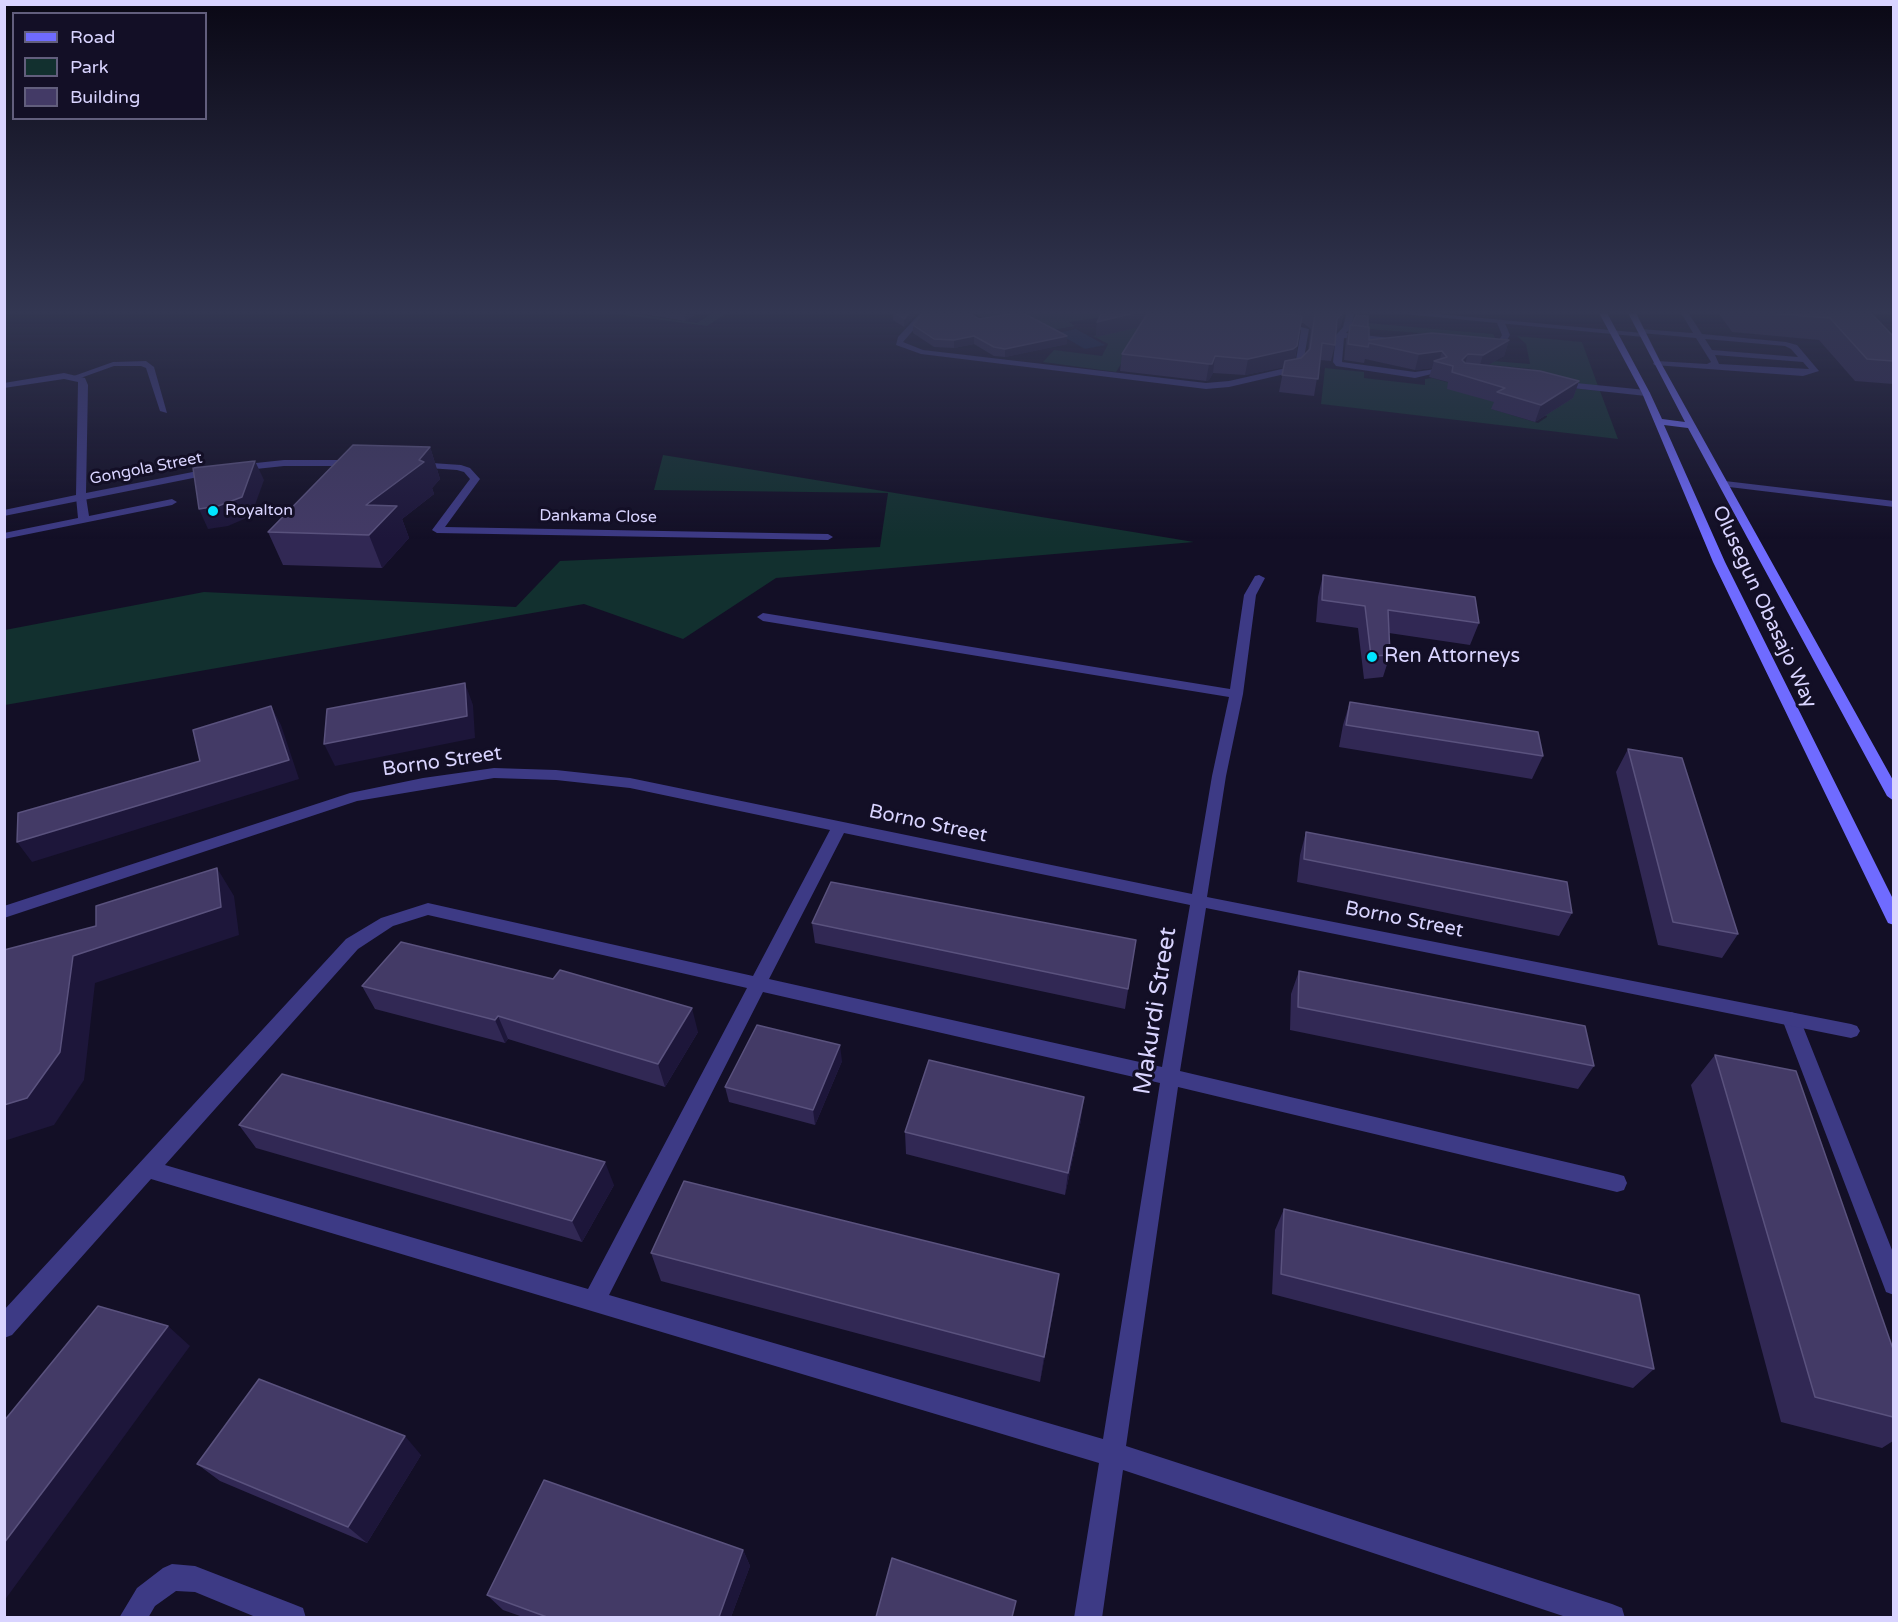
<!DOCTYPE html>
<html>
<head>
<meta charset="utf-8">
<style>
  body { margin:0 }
  #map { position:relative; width:1898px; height:1622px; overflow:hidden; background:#130f26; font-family:"Varela Round",sans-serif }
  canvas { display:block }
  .frame { position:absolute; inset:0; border:6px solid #d9d4ff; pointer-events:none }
  .legend { position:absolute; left:12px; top:12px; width:195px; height:108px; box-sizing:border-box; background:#130f26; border:2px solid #625e7d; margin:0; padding:8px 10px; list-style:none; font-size:18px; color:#d9d4ff }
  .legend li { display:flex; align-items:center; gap:12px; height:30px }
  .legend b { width:30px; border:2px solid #625e7d }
</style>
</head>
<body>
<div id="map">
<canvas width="1898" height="1622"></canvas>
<div class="frame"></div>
<ul class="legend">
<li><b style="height:8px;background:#6f6bff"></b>Road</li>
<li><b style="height:16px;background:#12302f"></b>Park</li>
<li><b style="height:16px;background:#433a66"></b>Building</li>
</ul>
</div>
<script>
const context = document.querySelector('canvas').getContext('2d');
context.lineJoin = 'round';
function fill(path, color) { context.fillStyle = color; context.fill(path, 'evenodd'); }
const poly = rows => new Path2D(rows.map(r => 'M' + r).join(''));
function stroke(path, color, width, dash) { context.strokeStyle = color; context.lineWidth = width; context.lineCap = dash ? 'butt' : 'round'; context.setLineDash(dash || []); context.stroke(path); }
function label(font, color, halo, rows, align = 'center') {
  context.font = font + ' "Varela Round",sans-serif'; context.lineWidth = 6; context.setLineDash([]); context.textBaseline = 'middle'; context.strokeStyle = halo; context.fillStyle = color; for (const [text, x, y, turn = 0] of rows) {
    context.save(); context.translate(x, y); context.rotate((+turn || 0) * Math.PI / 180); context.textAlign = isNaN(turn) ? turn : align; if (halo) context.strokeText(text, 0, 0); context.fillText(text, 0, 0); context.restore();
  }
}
fill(poly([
  [594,311,613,311,697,323,716,311,730,311,707,326],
  [971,311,1123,311,1128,313,1069,322,1075,326,1048,331,991,323],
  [1367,323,1493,334,1496,339,1367,329],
  [1134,325,1143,329,1116,372,1043,362,1054,350,1102,356,1108,344,1093,336],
  [1517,336,1582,342,1598,386,1535,379,1532,369,1481,364,1481,360,1530,364,1526,344],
  [1325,368,1364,372,1364,378,1425,385,1425,379,1432,378,1454,384,1520,383,1600,391,1618,439,1321,404],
  [1501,403,1547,416,1547,417,1538,423,1492,409],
  [663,455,1194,542,776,578,683,639,584,604,5,705,5,630,204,592,516,607,560,561,880,547,888,493,654,490]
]), '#12302f');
fill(poly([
  [1076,329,1105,345,1085,349,1057,333]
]), '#0c2248');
fill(poly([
  [922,311,930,311,903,342,923,350,1206,383,1229,381,1295,366,1301,330,1277,324,1281,322,1309,329,1302,370,1229,387,1206,389,921,354,896,345,898,337,922,311],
  [1347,311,1355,311,1351,328,1346,333,1399,339,1403,341,1399,343,1344,338,1342,362,1415,372,1436,369,1440,372,1415,378,1336,366,1333,362,1336,335,1343,327,1347,311],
  [1680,311,1687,311,1702,334,1786,342,1797,345,1819,371,1803,376,1654,365,1653,363,1657,361,1707,364,1711,362,1696,338,1641,333,1637,331,1641,329,1693,333,1680,311],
  [1705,339,1785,346,1791,349,1798,357,1712,350,1705,339],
  [1715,355,1803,362,1809,369,1719,364,1715,355],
  [1501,321,1505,323,1510,335,1501,351,1486,351,1486,347,1495,347,1502,335,1497,323,1501,321],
  [146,361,154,367,167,413,160,411,146,368,141,366,114,366,75,380,71,377,113,362,146,361],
  [1556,381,1646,390,1650,393,1646,396,1553,386,1552,384,1556,381],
  [81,494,86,497,89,516,172,499,177,502,172,505,4,539,4,533,78,518,76,497,81,494],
  [1791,1012,1797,1014,1800,1019,1894,1255,1894,1295,1886,1292,1883,1284,1782,1019,1785,1014,1791,1012],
  [172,1564,195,1566,293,1604,303,1608,306,1618,258,1618,195,1592,176,1591,155,1606,148,1618,119,1618,137,1588,163,1568,172,1564]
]), '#3d3a85');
fill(poly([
  [1373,311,1406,311,1643,333,1647,335,1643,337,1373,311],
  [64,373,85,378,88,385,86,493,213,468,218,471,213,474,4,516,4,510,76,495,78,382,64,379,4,388,4,383,64,373],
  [284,460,357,460,362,463,357,466,284,466,237,471,232,468,237,465,284,460],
  [417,462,461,465,470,468,480,479,445,527,828,534,833,537,828,540,437,533,432,530,470,479,464,472,457,470,414,467,412,465,417,462],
  [1725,481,1894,501,1894,507,1721,486,1721,482,1725,481],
  [1259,575,1265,578,1256,595,1243,694,1226,776,1207,897,1851,1024,1857,1026,1860,1031,1857,1036,1851,1038,1206,908,1180,1071,1617,1174,1624,1176,1627,1183,1624,1190,1617,1192,1178,1087,1126,1446,1612,1604,1622,1608,1625,1618,1569,1618,1123,1470,1102,1618,1074,1618,1099,1463,151,1179,12,1335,4,1338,4,1310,346,939,381,918,428,903,753,976,830,830,630,788,556,780,494,778,357,801,4,918,4,906,350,793,423,778,494,768,556,770,630,778,1192,894,1212,776,1229,697,763,621,757,617,763,613,1230,689,1244,595,1255,576,1259,575],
  [844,833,1190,905,1162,1067,769,979,844,833],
  [428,915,747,988,588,1289,165,1165,358,949,393,926,428,915],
  [763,992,1160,1083,1103,1439,609,1295,763,992]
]), '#3d3a85');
fill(poly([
  [1598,311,1606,311,1650,393,1662,419,1685,422,1627,311,1635,311,1661,363,1894,782,1894,801,1887,796,1688,428,1664,425,1725,562,1894,901,1894,925,1888,923,1886,919,1713,562,1642,393,1598,311]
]), '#6f6bff');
fill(poly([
  [626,311,701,311,685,321],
  [893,311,919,311,904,327,893,320],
  [1103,311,1344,311,1341,326,1336,332,1335,345,1331,361,1320,360,1314,396,1279,392,1284,367,1245,375,1213,373,1209,380,1206,381,1120,371,1122,354,1139,327,1096,337,1097,322],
  [1301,323,1303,323,1311,329,1308,350,1301,358,1295,359],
  [1717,311,1869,311,1893,336,1893,384,1855,381,1819,340,1732,332],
  [979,319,1067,344,1005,357,994,356,974,344,954,348,934,347,913,333,913,325],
  [1350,325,1368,327,1369,340,1509,340,1504,356,1488,365,1579,381,1573,398,1535,422,1491,409,1494,402,1447,389,1448,382,1429,377,1432,368,1415,370,1365,359,1364,363,1344,360,1346,340],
  [430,447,440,479,432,488,434,494,402,519,409,538,382,568,283,565,268,532],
  [1323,575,1479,623,1470,645,1389,633,1390,655,1383,677,1364,679,1358,628,1316,622,1318,597],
  [1350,702,1543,756,1532,779,1339,747,1343,725],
  [1628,749,1738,934,1722,958,1658,945,1616,772],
  [1306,832,1572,913,1559,936,1297,882,1300,855],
  [812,923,1136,940,1125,1009,815,943],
  [1299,971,1594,1066,1578,1089,1290,1030,1291,994],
  [553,979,698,1032,665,1087,508,1039,505,1043,375,1009,362,986],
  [1715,1055,1893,1349,1893,1441,1882,1448,1781,1422,1691,1085],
  [842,1061,815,1125,729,1102,725,1087],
  [1081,1120,1065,1195,906,1154,905,1132],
  [239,1125,614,1185,582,1242,256,1148],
  [1284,1209,1654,1369,1633,1388,1272,1294,1275,1230],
  [651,1253,1055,1302,1040,1382,661,1281],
  [421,1455,367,1543,220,1481,197,1464],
  [743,1550,750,1566,731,1617,523,1617,503,1610,487,1595]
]), '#312854');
fill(poly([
  [684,311,701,311,685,321],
  [911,311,919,311,904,327,904,319],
  [1142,311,1150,311,1148,325,1096,337,1097,322],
  [1344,311,1341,326,1334,335,1337,319],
  [974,336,974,344,954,348,954,340],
  [1067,336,1067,344,1005,357,1005,349],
  [1509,340,1504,356,1478,371,1483,355],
  [1297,346,1294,363,1290,366,1245,375,1248,359],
  [1442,351,1439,362,1434,361,1432,368,1415,370,1419,354],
  [1468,354,1463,370,1462,360],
  [1215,356,1213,373,1209,380,1206,381,1209,364],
  [1579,381,1573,398,1535,422,1541,405],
  [430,447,440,479,432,488,434,494,402,519,409,538,382,568,369,535,366,505,419,460],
  [255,461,264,480,251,516,228,526,208,529,199,509],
  [465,683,473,705,475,738,335,766,324,744],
  [271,706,281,725,299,779,32,862,17,842,289,760],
  [217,868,234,896,239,935,95,983,84,1080,54,1125,4,1141,4,1105,73,956],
  [692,1008,698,1032,665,1087,658,1064],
  [498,1016,508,1039,505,1043,495,1020],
  [840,1045,842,1061,815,1125,813,1110],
  [1084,1097,1081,1120,1065,1195,1068,1173],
  [605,1162,614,1185,582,1242,572,1221],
  [1059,1274,1055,1302,1040,1382,1044,1357],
  [168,1326,190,1346,4,1601,4,1543],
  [405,1436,421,1455,367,1543,348,1527],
  [743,1550,750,1566,731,1617,719,1617]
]), '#1d163a');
const building = poly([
  [893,311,911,311,904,319,893,311],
  [925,311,967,311,979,319,1021,312,1067,336,1005,349,994,347,974,336,954,340,934,339,913,325,925,311],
  [1103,311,1142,311,1097,322,1103,311],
  [1149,311,1259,311,1302,316,1297,346,1293,349,1248,359,1215,356,1212,364,1209,364,1122,354,1149,311],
  [1312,311,1344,311,1337,319,1335,345,1322,343,1318,379,1282,375,1285,361,1301,358,1310,349,1315,314,1312,311],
  [1744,311,1869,311,1893,336,1893,361,1867,359,1830,318,1744,311],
  [1356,315,1368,316,1368,327,1352,325,1356,315],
  [1350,325,1369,327,1369,340,1432,333,1509,340,1483,355,1468,354,1462,360,1465,363,1540,371,1579,381,1541,405,1497,392,1505,388,1452,372,1453,366,1434,361,1447,357,1442,351,1419,354,1369,343,1368,347,1348,344,1350,325],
  [353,445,430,447,419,460,424,462,366,505,397,506,369,535,268,532,353,445],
  [255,461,242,497,218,506,199,509,193,468,255,461],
  [1323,575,1475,597,1479,623,1388,610,1390,655,1371,656,1365,606,1322,600,1323,575],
  [465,683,467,716,324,744,327,709,465,683],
  [1350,702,1538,732,1543,756,1346,725,1350,702],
  [271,706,289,760,17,842,18,813,200,761,193,730,271,706],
  [1628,749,1682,758,1738,934,1673,922,1628,749],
  [1306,832,1567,882,1572,913,1304,859,1306,832],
  [217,868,221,907,73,956,60,1052,27,1098,4,1105,4,950,96,926,96,906,217,868],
  [831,882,1136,940,1128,989,812,923,831,882],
  [401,942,553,979,560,970,692,1008,658,1064,498,1016,495,1020,362,986,401,942],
  [1299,971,1585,1026,1594,1066,1298,1007,1299,971],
  [757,1025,840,1045,813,1110,725,1087,757,1025],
  [1715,1055,1796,1071,1893,1349,1893,1417,1815,1397,1715,1055],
  [929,1060,1084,1097,1068,1173,905,1132,929,1060],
  [282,1074,605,1162,572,1221,239,1125,282,1074],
  [684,1181,1059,1274,1044,1357,651,1253,684,1181],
  [1284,1209,1639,1295,1654,1369,1281,1274,1284,1209],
  [98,1306,168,1326,4,1543,4,1421,98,1306],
  [259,1379,405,1436,348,1527,197,1464,259,1379],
  [544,1480,743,1550,719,1617,547,1617,487,1595,544,1480],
  [892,1558,1016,1601,1012,1617,876,1617,892,1558]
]);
fill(building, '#433a66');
stroke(building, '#5a527e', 1.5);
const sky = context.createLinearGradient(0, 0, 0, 539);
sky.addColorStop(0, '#0a0815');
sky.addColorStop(0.58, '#333752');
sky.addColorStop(1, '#33375200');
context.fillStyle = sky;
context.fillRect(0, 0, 1898, 539);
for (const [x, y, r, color] of [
  [213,511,6,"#00e5ff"],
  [1372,657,6,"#00e5ff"]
]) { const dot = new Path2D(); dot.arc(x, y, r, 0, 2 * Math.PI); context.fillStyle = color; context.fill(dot); stroke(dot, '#130f26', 2); }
label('16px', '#d9d4ff', '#130f26', [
  ["Gongola Street",146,469,-11],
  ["Dankama Close",598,517,1]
]);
label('16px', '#d9d4ff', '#130f26', [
  ["Royalton",225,511]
], 'left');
label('20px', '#d9d4ff', '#130f26', [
  ["Olusegun Obasajo Way",1764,607,65],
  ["Borno Street",442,762,-8],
  ["Borno Street",928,824,12],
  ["Borno Street",1404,920,11]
]);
label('20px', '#d9d4ff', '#130f26', [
  ["Ren Attorneys",1384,657]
], 'left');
label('24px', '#d9d4ff', '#130f26', [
  ["Makurdi Street",1156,1011,-81]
]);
</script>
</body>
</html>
